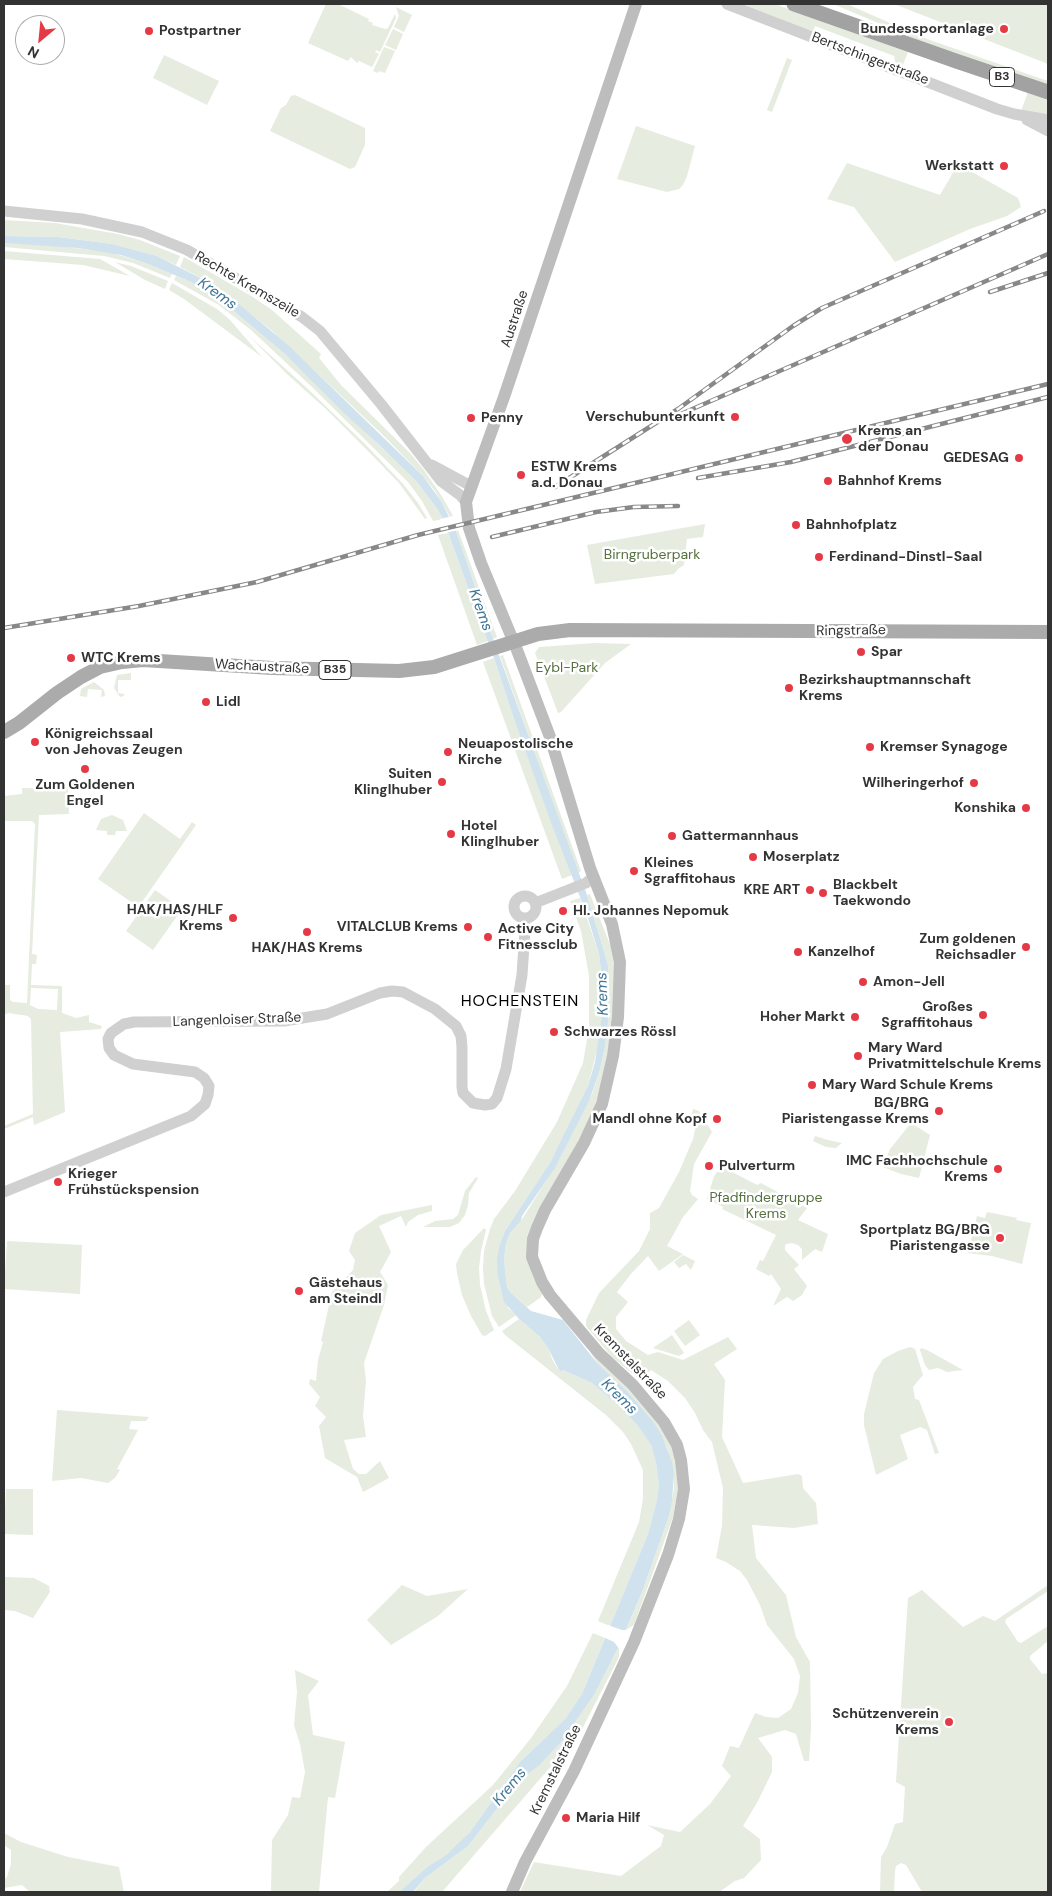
<!DOCTYPE html>
<html>
<head>
<meta charset="utf-8">
<style>
  body { margin:0 }
  #map { position:relative; width:1052px; height:1896px; overflow:hidden; background:#fff; font-family:"DM Sans",sans-serif }
  canvas { display:block }
  .frame { position:absolute; inset:0; border:5px solid #333; pointer-events:none }
  .north { position:absolute; left:15px; top:15px; width:50px; height:50px; box-sizing:border-box; background:#fff; border:1px solid #adadad; border-radius:50%; rotate:208deg; font-size:14px; font-weight:700; line-height:20px; text-align:center; color:#333 }
  .north::after { content:''; display:block; margin:auto; width:18px; height:22px; background:#e63946; clip-path:polygon(50% 0,100% 100%,50% 72%,0 100%) }
</style>
</head>
<body>
<div id="map">
<canvas width="1052" height="1896"></canvas>
<div class="frame"></div>
<div class="north">N</div>
</div>
<script>
const context = document.querySelector('canvas').getContext('2d');
context.lineJoin = 'round';
function fill(path, color) { context.fillStyle = color; context.fill(path, 'evenodd'); }
const poly = rows => new Path2D(rows.map(r => 'M' + r).join(''));
function stroke(path, color, width, dash) { context.strokeStyle = color; context.lineWidth = width; context.lineCap = dash ? 'butt' : 'round'; context.setLineDash(dash || []); context.stroke(path); }
function label(font, color, halo, rows, align = 'center') {
  context.font = font + ' "DM Sans",sans-serif'; context.lineWidth = 5; context.setLineDash([]); context.textBaseline = 'middle'; context.strokeStyle = halo; context.fillStyle = color; for (const [text, x, y, turn = 0] of rows) {
    context.save(); context.translate(x, y); context.rotate((+turn || 0) * Math.PI / 180); context.textAlign = isNaN(turn) ? turn : align; if (halo) context.strokeText(text, 0, 0); context.fillText(text, 0, 0); context.restore();
  }
}
fill(poly([
  [326,4,338,4,369,19,368,21,373,23,372,25,385,29,388,28,395,14,396,18,380,52,376,50,375,52,379,54,372,67,359,61,357,63,351,57,348,61,308,43],
  [743,4,775,4,908,52,902,67,896,65,894,56,815,26,813,32],
  [833,4,847,4,924,38,1048,81,1048,85,923,42],
  [894,4,1048,4,1048,64,1025,55],
  [396,7,412,15,404,32,394,27,399,16],
  [393,29,403,34,396,50,385,45],
  [384,47,395,51,385,73,379,71,378,73,373,71],
  [164,55,219,81,207,105,153,78],
  [787,58,792,60,772,112,767,110],
  [1028,92,1048,99,1048,117,1021,111],
  [295,95,365,128,365,145,355,167,350,169,270,131,281,108,286,105,291,96],
  [636,126,695,146,687,176,683,185,679,189,667,192,617,179],
  [847,163,940,195,958,164,1018,198,1021,207,1007,216,970,229,895,262,854,207,827,199],
  [4,220,55,223,118,234,140,240,180,256,176,265,157,256,112,244,58,237,4,236],
  [4,243,53,245,113,253,148,264,172,274,170,278,133,263,104,256,4,247],
  [4,251,100,259,130,276,83,265,4,259],
  [184,257,253,297,272,310,321,354,319,358,341,385,410,453,424,470,443,498,453,516,450,517,435,491,423,476,382,434,271,330,212,284,180,267],
  [115,262,131,266,168,281,165,289,145,280],
  [176,276,191,282,218,298,285,354,417,482,438,510,443,519,433,521,422,501,408,482,311,386,251,330,219,305,174,280],
  [172,283,217,309,230,320,262,357,184,299,169,290],
  [248,335,308,389,365,444,404,485,418,503,427,518,425,519,399,483,367,450,326,409,288,375],
  [705,524,703,537,687,539,684,565,678,569,674,574,595,584,587,545],
  [458,530,497,637,493,639,456,531],
  [448,533,488,641,477,645,438,535],
  [595,643,631,644,605,663,561,712,558,713,535,653,539,647],
  [503,655,581,871,578,873,500,656],
  [494,658,515,722,572,875,562,879,483,662],
  [131,673,131,680,118,680,118,693,124,694,124,696,120,697,114,688,117,675],
  [94,682,104,690,105,696,101,697,102,690,88,689,87,697,80,696,81,689],
  [22,788,68,789,69,814,39,815,32,954,37,955,36,964,32,964,31,985,62,986,62,1013,76,1018,89,1015,89,1022,102,1026,101,1029,60,1032,65,1112,34,1125,33,1117,4,1129,4,1126,33,1114,31,1019,28,1016,8,1013,4,1015,4,985,10,985,10,1000,13,1002,27,1003,35,824,32,821,4,821,4,796,22,794],
  [31,988,58,989,57,1010,38,1009,30,1005],
  [144,813,180,839,192,822,196,825,137,909,133,906,134,904,98,879],
  [112,815,123,820,127,831,116,831,115,835,107,835,107,831,96,830,101,819],
  [155,890,182,909,153,950,126,931],
  [590,894,613,952,615,963,613,1016,604,1078,591,1117,533,1227,543,1293,540,1298,527,1307,510,1292,507,1287,504,1260,506,1243,510,1233,521,1221,558,1162,592,1094,599,1073,605,1047,609,1014,608,965,587,895],
  [580,898,599,954,601,970,602,1015,598,1046,588,1086,564,1137,551,1161,505,1231,500,1244,508,1308,516,1315,499,1327,492,1316,484,1284,483,1268,484,1251,490,1229,494,1219,515,1191,557,1122,583,1063,586,1045,589,1028,589,976,581,931,570,901],
  [693,1109,699,1111,712,1132,694,1164,690,1191,692,1195,698,1199,683,1217,667,1246,683,1254,659,1271,648,1256,630,1275,617,1292,628,1302,616,1317,616,1329,626,1341,648,1355,658,1352,683,1360,728,1337,737,1349,714,1364,725,1380,722,1437,743,1483,798,1474,802,1476,803,1488,816,1503,818,1524,794,1528,752,1525,756,1558,786,1595,796,1637,810,1662,811,1729,809,1761,804,1761,796,1734,785,1730,758,1738,772,1757,772,1772,758,1801,743,1826,760,1839,761,1860,744,1878,735,1881,719,1892,520,1892,534,1862,621,1876,661,1846,664,1835,647,1825,680,1832,710,1804,731,1776,722,1766,730,1746,739,1748,755,1713,766,1717,778,1718,791,1709,798,1693,800,1676,794,1659,767,1625,760,1605,747,1580,740,1571,726,1562,716,1558,722,1526,723,1488,712,1442,703,1430,695,1413,685,1398,668,1381,651,1370,640,1380,612,1357,586,1326,586,1320,599,1293,639,1251,650,1229,650,1213,659,1208,679,1172,693,1139,696,1125,691,1116],
  [911,1123,930,1135,919,1178,901,1174,883,1167,890,1149],
  [815,1136,828,1140,842,1143,836,1148,826,1147,813,1141],
  [719,1165,757,1185,761,1183,807,1208,798,1220,828,1234,822,1252,815,1249,802,1260,802,1249,798,1245,792,1243,786,1244,785,1246,785,1250,799,1265,794,1269,807,1286,802,1295,793,1301,787,1297,773,1306,781,1289,771,1274,769,1276,756,1269,760,1260,763,1261,776,1235,722,1209,723,1207,707,1199,714,1176,718,1171],
  [476,1177,478,1178,469,1193,468,1205,465,1215,459,1223,450,1227,423,1227,435,1221,453,1219,458,1215,465,1191],
  [432,1205,432,1211,418,1215,408,1222,406,1227,401,1216,379,1226,391,1252,380,1272,388,1285,384,1305,364,1363,366,1381,363,1416,366,1437,344,1440,353,1469,359,1474,366,1474,380,1461,389,1478,363,1492,357,1477,325,1458,319,1426,326,1417,315,1406,320,1397,309,1384,310,1379,316,1381,318,1360,323,1342,321,1341,332,1292,353,1270,355,1260,349,1251,355,1233,381,1215],
  [987,1212,1017,1218,1016,1220,1031,1223,1022,1264,992,1256,968,1253,977,1216,985,1218],
  [484,1228,486,1230,481,1251,479,1268,480,1285,486,1311,494,1330,485,1336,482,1335,471,1316,462,1295,457,1273,456,1264,463,1250],
  [7,1241,82,1245,80,1294,4,1289],
  [683,1255,695,1261,691,1270,686,1264,679,1268,674,1262],
  [519,1319,540,1337,548,1348,553,1361,560,1372,563,1370,592,1383,618,1405,638,1426,651,1445,656,1463,659,1485,657,1500,648,1534,610,1626,598,1621,639,1522,643,1499,643,1470,631,1444,623,1432,606,1415,505,1335,502,1331],
  [689,1320,700,1335,685,1346,674,1331],
  [672,1335,684,1353,679,1356,653,1348],
  [910,1347,915,1349,923,1375,913,1387,915,1399,919,1400,939,1453,935,1454,927,1430,920,1427,900,1435,908,1459,876,1475,864,1425,864,1414,874,1373,883,1359,898,1351],
  [921,1348,927,1350,963,1370,947,1372,938,1368,929,1370,925,1365,920,1350],
  [589,1350,630,1389,657,1419,671,1447,676,1461,678,1489,673,1517,634,1625,626,1630,642,1592,669,1516,674,1488,674,1474,667,1448,653,1421,627,1391,597,1363],
  [57,1410,149,1417,146,1421,131,1421,129,1429,138,1430,117,1469,120,1470,115,1478,108,1483,81,1478,52,1481],
  [6,1489,33,1489,33,1535,4,1534],
  [4,1577,34,1578,49,1586,50,1592,33,1618,15,1611,4,1610],
  [402,1585,427,1596,468,1589,438,1616,391,1645,367,1620],
  [1048,1585,1048,1591,1006,1619,1005,1622,1018,1642,1021,1643,1048,1626,1048,1641,1030,1656,1030,1659,1042,1674,1048,1673,1048,1892,922,1892,906,1865,901,1863,896,1866,895,1871,894,1892,880,1892,881,1857,887,1847,895,1824,903,1822,905,1787,896,1782,908,1598,922,1590,963,1627,983,1616,995,1621],
  [593,1633,605,1638,582,1694,565,1719,520,1762,470,1832,460,1842,446,1855,427,1867,399,1892,387,1892,399,1881,399,1877,426,1847,493,1785,531,1738,567,1686],
  [619,1646,619,1657,576,1741,569,1738,559,1757,442,1892,414,1892,425,1878,468,1846,510,1792,525,1776,540,1765,562,1741,594,1695],
  [295,1670,319,1681,308,1695,313,1735,345,1742,335,1798,328,1797,319,1892,271,1892,272,1840,288,1815,292,1797,300,1798,305,1772,300,1744,294,1725,297,1692],
  [4,1833,21,1842,68,1857,119,1867,124,1892,30,1892,22,1885,4,1888,4,1880,7,1877,11,1864,11,1850,4,1845]
]), '#e6ecdf');
fill(poly([
  [4,236,58,237,112,244,157,256,212,284,234,300,288,345,423,476,441,501,456,531,493,639,587,895,608,965,609,1014,605,1047,599,1073,589,1101,555,1168,522,1216,521,1221,510,1233,506,1243,504,1260,507,1287,510,1292,531,1311,563,1320,597,1363,627,1391,653,1421,662,1436,672,1462,674,1474,672,1501,669,1516,642,1592,619,1646,594,1695,562,1741,540,1765,525,1776,510,1792,468,1846,425,1878,413,1892,399,1892,427,1867,446,1855,470,1832,520,1762,565,1719,582,1694,648,1534,657,1500,659,1485,656,1463,651,1445,638,1426,618,1405,592,1383,563,1370,560,1372,548,1348,540,1337,519,1319,504,1302,498,1276,497,1259,500,1244,505,1231,551,1161,588,1086,595,1062,602,1015,601,970,599,954,587,915,552,825,515,722,494,658,443,519,438,510,417,482,377,443,344,413,285,354,218,298,191,282,148,264,121,255,78,248,4,243]
]), '#cfe2ee');
fill(poly([
  [453,516,458,530,445,533,440,519],
  [608,1625,622,1630,629,1630,620,1650,614,1642,603,1637]
]), '#fff');
stroke(poly([
  [727,4,997,109,1014,114,1048,120],
  [1027,120,1048,131],
  [4,211,82,219,142,232,187,250,302,317,320,331,381,404,441,481,460,495,466,502],
  [432,465,471,486],
  '514 907a11 11 0 1 1 22 0a11 11 0 1 1-22 0Z',
  [535,903,586,883,593,877],
  [4,1192,191,1116,205,1104,208,1095,209,1086,204,1078,195,1072,133,1064,114,1055,109,1048,108,1039,111,1033,124,1024,134,1022,284,1021,327,1014,380,993,392,991,403,992,435,1009,456,1026,461,1036,462,1047,462,1087,463,1093,473,1103,485,1105,492,1104,497,1098,506,1069,522,975,525,930,524,919]
]), '#d0d0d0', 11);
stroke(poly([
  [512,1892,525,1862,574,1771,634,1642,668,1555,679,1519,684,1489,681,1460,677,1445,664,1422,633,1385,599,1353,550,1295,542,1282,532,1257,533,1239,537,1228,545,1210,584,1143,602,1104,613,1056,618,1017,620,962,612,924,590,868,550,737,517,650,481,563,469,528,466,502,504,397,636,4]
]), '#bdbdbd', 12);
stroke(poly([
  [4,732,19,723,57,693,81,677,100,667,122,662,143,660,272,668,399,671,434,667,538,634,570,630,1048,632]
]), '#ababab', 14);
stroke(poly([
  [794,4,956,61,1048,92]
]), '#a2a2a2', 15);
const rail = poly([
  [990,292,1048,273],
  [681,414,1048,254],
  [698,478,791,462,1048,397],
  [555,487,678,409,793,326,822,308,1044,211],
  [492,537,596,512,634,507,678,506],
  [4,628,139,606,257,582,418,535,1048,384]
]);
stroke(rail, '#888', 4.5);
stroke(rail, '#fff', 2.5, [8]);
for (const [x, y, r, color] of [
  [1004,29,5,"#e63946"],
  [149,31,5,"#e63946"],
  [1004,166,5,"#e63946"],
  [735,417,5,"#e63946"],
  [471,418,5,"#e63946"],
  [847,439,6,"#e63946"],
  [1019,458,5,"#e63946"],
  [521,475,5,"#e63946"],
  [828,481,5,"#e63946"],
  [796,525,5,"#e63946"],
  [819,557,5,"#e63946"],
  [861,652,5,"#e63946"],
  [71,658,5,"#e63946"],
  [789,688,5,"#e63946"],
  [206,702,5,"#e63946"],
  [35,742,5,"#e63946"],
  [870,747,5,"#e63946"],
  [448,752,5,"#e63946"],
  [85,769,5,"#e63946"],
  [442,782,5,"#e63946"],
  [974,783,5,"#e63946"],
  [1026,808,5,"#e63946"],
  [451,834,5,"#e63946"],
  [672,836,5,"#e63946"],
  [753,857,5,"#e63946"],
  [634,871,5,"#e63946"],
  [810,890,5,"#e63946"],
  [823,893,5,"#e63946"],
  [563,911,5,"#e63946"],
  [233,918,5,"#e63946"],
  [468,927,5,"#e63946"],
  [307,932,5,"#e63946"],
  [488,937,5,"#e63946"],
  [1026,947,5,"#e63946"],
  [798,952,5,"#e63946"],
  [863,982,5,"#e63946"],
  [983,1015,5,"#e63946"],
  [855,1017,5,"#e63946"],
  [554,1032,5,"#e63946"],
  [858,1056,5,"#e63946"],
  [812,1085,5,"#e63946"],
  [939,1111,5,"#e63946"],
  [717,1119,5,"#e63946"],
  [709,1166,5,"#e63946"],
  [998,1169,5,"#e63946"],
  [58,1182,5,"#e63946"],
  [1000,1238,5,"#e63946"],
  [299,1291,5,"#e63946"],
  [949,1722,5,"#e63946"],
  [566,1818,5,"#e63946"]
]) { const dot = new Path2D(); dot.arc(x, y, r, 0, 2 * Math.PI); context.fillStyle = color; context.fill(dot); stroke(dot, '#fff', 2); }
for (const [x, y, w] of [
  [1002,77,25],
  [335,670,32]
]) { const box = new Path2D(); box.roundRect(x - w / 2, y - 9.5, w, 19, 4); context.fillStyle = '#fff'; context.fill(box); stroke(box, '#333', 1); }
label('bold 12px', '#333', null, [
  ["B3",1002,77],
  ["B35",335,670]
]);
label('bold 14px', '#333', '#fff', [
  ["Bundessportanlage",994,29,"right"],
  ["Postpartner",159,31],
  ["Werkstatt",994,166,"right"],
  ["Verschubunterkunft",725,417,"right"],
  ["Penny",481,418],
  ["Krems an",858,431],
  ["der Donau",858,447],
  ["GEDESAG",1009,458,"right"],
  ["ESTW Krems",531,467],
  ["a.d. Donau",531,483],
  ["Bahnhof Krems",838,481],
  ["Bahnhofplatz",806,525],
  ["Ferdinand-Dinstl-Saal",829,557],
  ["Spar",871,652],
  ["WTC Krems",81,658],
  ["Bezirkshauptmannschaft",799,680],
  ["Krems",799,696],
  ["Lidl",216,702],
  ["Königreichssaal",45,734],
  ["von Jehovas Zeugen",45,750],
  ["Neuapostolische",458,744],
  ["Kirche",458,760],
  ["Kremser Synagoge",880,747],
  ["Suiten",432,774,"right"],
  ["Klinglhuber",432,790,"right"],
  ["Wilheringerhof",964,783,"right"],
  ["Zum Goldenen",85,785,"center"],
  ["Engel",85,801,"center"],
  ["Konshika",1016,808,"right"],
  ["Hotel",461,826],
  ["Klinglhuber",461,842],
  ["Gattermannhaus",682,836],
  ["Moserplatz",763,857],
  ["Kleines",644,863],
  ["Sgraffitohaus",644,879],
  ["Blackbelt",833,885],
  ["Taekwondo",833,901],
  ["KRE ART",800,890,"right"],
  ["HAK/HAS/HLF",223,910,"right"],
  ["Krems",223,926,"right"],
  ["Hl. Johannes Nepomuk",573,911],
  ["VITALCLUB Krems",458,927,"right"],
  ["Active City",498,929],
  ["Fitnessclub",498,945],
  ["Zum goldenen",1016,939,"right"],
  ["Reichsadler",1016,955,"right"],
  ["HAK/HAS Krems",307,948,"center"],
  ["Kanzelhof",808,952],
  ["Amon-Jell",873,982],
  ["Großes",973,1007,"right"],
  ["Sgraffitohaus",973,1023,"right"],
  ["Hoher Markt",845,1017,"right"],
  ["Schwarzes Rössl",564,1032],
  ["Mary Ward",868,1048],
  ["Privatmittelschule Krems",868,1064],
  ["Mary Ward Schule Krems",822,1085],
  ["BG/BRG",929,1103,"right"],
  ["Piaristengasse Krems",929,1119,"right"],
  ["Mandl ohne Kopf",707,1119,"right"],
  ["IMC Fachhochschule",988,1161,"right"],
  ["Krems",988,1177,"right"],
  ["Pulverturm",719,1166],
  ["Krieger",68,1174],
  ["Frühstückspension",68,1190],
  ["Sportplatz BG/BRG",990,1230,"right"],
  ["Piaristengasse",990,1246,"right"],
  ["Gästehaus",309,1283],
  ["am Steindl",309,1299],
  ["Schützenverein",939,1714,"right"],
  ["Krems",939,1730,"right"],
  ["Maria Hilf",576,1818]
], 'left');
label('14px', '#333', '#fff', [
  ["Bertschingerstraße",870,59,21],
  ["Rechte Kremszeile",247,285,30],
  ["Austraße",515,319,-72],
  ["Ringstraße",851,631,-1],
  ["Wachaustraße",262,667,3],
  ["Langenloiser Straße",237,1020,-2],
  ["Kremstalstraße",630,1362,46],
  ["Kremstalstraße",556,1770,-64]
]);
label('14px', '#56703f', '#fff', [
  ["Birngruberpark",652,555],
  ["Eybl-Park",567,668],
  ["Pfadfindergruppe",766,1198],
  ["Krems",766,1214]
]);
label('italic 15px', '#3f7597', '#fff', [
  ["Krems",217,294,36],
  ["Krems",480,610,70],
  ["Krems",603,994,-92],
  ["Krems",619,1397,45],
  ["Krems",510,1787,-51]
]);
context.letterSpacing = '1px';
label('16px', '#000', '#fff', [
  ["HOCHENSTEIN",520,1002]
]);
context.letterSpacing = '0px';
</script>
</body>
</html>
